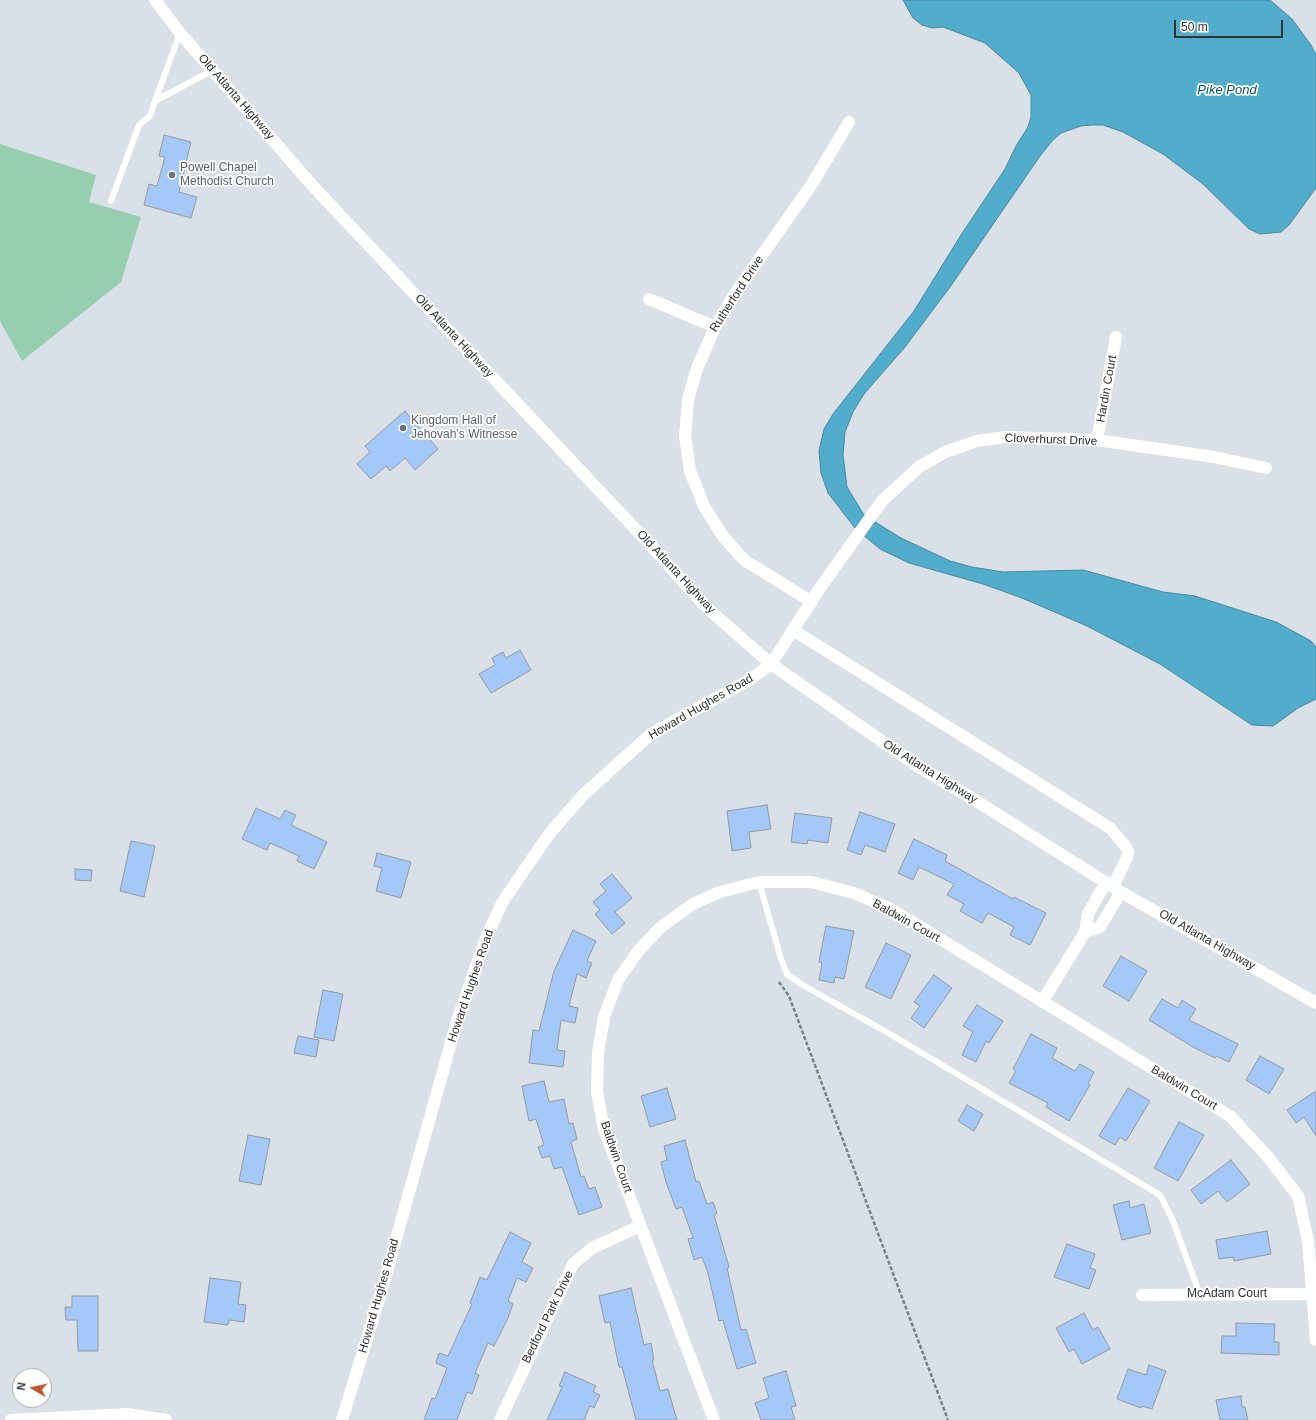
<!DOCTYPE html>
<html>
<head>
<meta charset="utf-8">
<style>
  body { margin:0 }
  #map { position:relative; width:1316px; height:1420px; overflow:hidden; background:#dae0e8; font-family:Helvetica,sans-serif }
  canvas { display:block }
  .north { position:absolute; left:12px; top:1368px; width:40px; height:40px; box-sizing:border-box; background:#fff; border:1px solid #acadae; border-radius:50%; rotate:279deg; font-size:11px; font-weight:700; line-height:16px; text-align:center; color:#2f3134 }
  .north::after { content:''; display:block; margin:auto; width:14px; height:18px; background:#bd5729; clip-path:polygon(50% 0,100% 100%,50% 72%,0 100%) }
  .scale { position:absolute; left:1174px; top:20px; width:109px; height:18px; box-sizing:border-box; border:2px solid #2f3134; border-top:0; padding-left:5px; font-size:12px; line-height:14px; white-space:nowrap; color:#2f3134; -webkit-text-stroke:3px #fff; paint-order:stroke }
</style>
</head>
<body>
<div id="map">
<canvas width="1316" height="1420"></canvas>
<div class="north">N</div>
<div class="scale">50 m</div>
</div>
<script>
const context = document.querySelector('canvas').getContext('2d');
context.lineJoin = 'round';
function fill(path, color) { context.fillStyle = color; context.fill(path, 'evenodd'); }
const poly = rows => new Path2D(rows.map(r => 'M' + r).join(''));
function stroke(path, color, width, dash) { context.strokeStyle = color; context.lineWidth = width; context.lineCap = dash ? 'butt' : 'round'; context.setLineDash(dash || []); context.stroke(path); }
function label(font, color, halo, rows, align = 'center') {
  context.font = font + ' Helvetica,sans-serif'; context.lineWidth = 3.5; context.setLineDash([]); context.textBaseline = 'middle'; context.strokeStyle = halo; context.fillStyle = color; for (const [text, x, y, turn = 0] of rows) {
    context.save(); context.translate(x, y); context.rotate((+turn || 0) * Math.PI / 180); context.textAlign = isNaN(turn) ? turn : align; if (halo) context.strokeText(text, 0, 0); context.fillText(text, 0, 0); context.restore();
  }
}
fill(poly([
  [0,144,96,175,89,202,141,217,121,282,22,361,0,321]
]), '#98ceb0');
const water = poly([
  [903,0,1270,0,1292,19,1311,45,1316,55,1316,188,1289,225,1281,232,1260,234,1249,229,1203,184,1163,154,1123,132,1103,125,1091,125,1081,126,1061,133,1052,141,1040,156,950,287,905,347,864,394,853,412,845,432,843,455,847,487,864,515,901,538,950,561,972,567,1003,572,1083,570,1163,592,1195,596,1276,622,1311,641,1316,647,1316,699,1298,708,1273,726,1252,725,1160,664,1087,626,1022,598,983,584,909,563,880,549,855,528,828,493,821,473,819,451,824,429,833,414,914,311,961,235,1005,169,1016,146,1028,127,1031,117,1031,95,1019,73,985,43,943,27,932,28,922,25,913,18,903,0]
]);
fill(water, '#52accb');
stroke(water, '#48879e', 1);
const building = poly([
  [164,135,191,142,179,192,197,197,191,218,144,205,149,184,157,186,165,157,159,156,164,135],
  [405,411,438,449,415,470,405,458,390,471,386,466,371,479,357,464,370,452,365,446,405,411],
  [520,650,531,670,491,693,479,674,495,665,492,658,503,652,506,658,520,650],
  [767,805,771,829,749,832,751,848,732,851,727,811,767,805],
  [256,808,280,819,285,810,296,815,291,825,327,842,314,869,297,861,299,856,270,843,267,850,242,839,256,808],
  [860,812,895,824,885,852,865,845,861,855,847,850,860,812],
  [795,813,832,818,828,843,808,840,807,844,791,842,795,813],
  [914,839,947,855,945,861,1013,899,1014,897,1046,913,1030,945,1010,935,1014,927,988,913,982,923,960,911,964,904,947,895,954,884,919,867,913,880,898,873,914,839],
  [131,841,155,846,144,897,120,891,131,841],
  [377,853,411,862,401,898,376,891,382,868,374,866,377,853],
  [75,869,92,870,91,881,75,880,75,869],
  [612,874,632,898,615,912,625,923,612,934,595,914,600,910,593,902,606,891,600,884,612,874],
  [826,926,854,931,844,979,835,977,834,983,819,980,822,963,819,962,826,926],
  [573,930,596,941,587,961,592,963,586,978,577,974,569,1006,578,1008,575,1023,561,1020,557,1050,565,1051,563,1067,529,1063,533,1030,539,1031,554,971,573,930],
  [886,943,911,955,891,999,865,987,886,943],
  [1121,956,1147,971,1129,1001,1103,986,1121,956],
  [934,975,952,988,924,1028,911,1018,920,1006,914,1002,934,975],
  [323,990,343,994,334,1041,314,1037,323,990],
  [1162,999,1178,1008,1182,1000,1196,1009,1189,1020,1238,1044,1229,1062,1216,1056,1215,1058,1193,1047,1149,1020,1162,999],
  [977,1005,1003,1021,989,1043,986,1041,976,1062,962,1055,973,1032,963,1026,977,1005],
  [1031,1034,1057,1048,1052,1058,1075,1071,1080,1064,1094,1072,1088,1084,1090,1085,1069,1121,1046,1107,1048,1103,1009,1083,1016,1071,1013,1069,1031,1034],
  [298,1036,319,1040,316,1057,294,1053,298,1036],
  [1260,1056,1284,1069,1269,1094,1246,1080,1260,1056],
  [544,1081,549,1102,564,1099,569,1124,573,1123,577,1139,571,1142,581,1177,584,1176,589,1189,595,1187,602,1207,579,1215,562,1167,554,1169,550,1156,542,1158,538,1147,544,1145,536,1119,529,1121,522,1086,544,1081],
  [667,1088,676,1119,650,1127,641,1096,667,1088],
  [1128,1088,1150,1101,1126,1141,1120,1137,1115,1145,1099,1136,1128,1088],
  [1316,1091,1316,1136,1304,1117,1296,1123,1287,1110,1316,1091],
  [967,1105,983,1114,974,1131,958,1121,967,1105],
  [1179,1122,1204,1135,1178,1181,1154,1168,1179,1122],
  [248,1135,270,1139,261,1185,239,1181,248,1135],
  [685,1140,696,1182,699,1181,707,1204,713,1202,717,1213,714,1215,729,1267,727,1268,741,1330,746,1329,756,1363,737,1369,723,1320,719,1321,708,1273,702,1257,694,1260,688,1239,693,1238,682,1207,676,1209,666,1182,661,1162,667,1160,664,1146,685,1140],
  [1231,1160,1250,1184,1227,1202,1218,1191,1201,1204,1191,1190,1231,1160],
  [1129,1201,1130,1208,1144,1204,1151,1233,1122,1240,1113,1205,1129,1201],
  [1267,1231,1271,1254,1234,1261,1233,1257,1219,1259,1216,1240,1267,1231],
  [510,1232,531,1243,522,1262,533,1268,526,1282,517,1278,508,1301,513,1304,508,1318,494,1346,488,1343,475,1373,479,1375,472,1394,467,1392,457,1420,424,1420,432,1398,435,1399,447,1368,436,1363,439,1353,448,1356,472,1304,470,1303,480,1277,487,1280,510,1232],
  [1067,1244,1095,1254,1090,1268,1096,1270,1089,1289,1054,1277,1067,1244],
  [210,1278,241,1282,238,1304,246,1305,244,1322,229,1320,228,1325,204,1322,210,1278],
  [631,1288,644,1345,651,1343,654,1360,652,1360,660,1391,668,1389,677,1420,636,1420,622,1367,619,1367,610,1322,605,1323,599,1296,631,1288],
  [72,1296,98,1296,98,1351,78,1351,77,1320,66,1320,65,1307,72,1307,72,1296],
  [1084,1313,1093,1330,1098,1327,1110,1349,1082,1364,1074,1349,1069,1352,1056,1328,1084,1313],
  [1236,1323,1275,1324,1274,1342,1279,1342,1279,1355,1221,1353,1222,1336,1236,1336,1236,1323],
  [1149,1365,1166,1371,1152,1409,1142,1406,1141,1408,1117,1399,1128,1369,1146,1375,1149,1365],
  [786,1371,796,1406,791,1407,795,1420,761,1420,755,1403,769,1398,763,1378,786,1371],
  [565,1372,596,1386,593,1392,600,1395,594,1408,590,1406,584,1420,547,1420,562,1387,559,1386,565,1372],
  [1241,1396,1242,1407,1245,1407,1248,1420,1220,1420,1216,1400,1241,1396]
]);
fill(building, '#a4c9f8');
stroke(building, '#9399a0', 1);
stroke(poly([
  [779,982,789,996,948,1420]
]), '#7c8085', 2.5, [4, 2]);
stroke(poly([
  [155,101,180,33],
  [111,201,139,125,150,116,155,101,213,70],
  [759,882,781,959,787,974,801,984,890,1034,1160,1195,1173,1221,1200,1295]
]), '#fff', 6);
stroke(poly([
  [155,0,180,33,311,184,641,535,706,607,771,664,919,767,970,797,1121,892,1316,1003],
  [649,299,715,327],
  [1097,440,1116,337],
  [812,602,744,560,722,535,704,506,690,471,685,436,688,400,696,371,715,327,734,295,812,184,849,122],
  [793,630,1110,828,1126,847,1128,852,1127,858,1113,886],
  [1085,932,1100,927,1121,892],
  [1042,1002,1085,932,1088,914,1106,882],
  [1142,1295,1312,1294],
  [11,1420,128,1414,166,1420],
  [342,1420,383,1286,457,1021,486,938,502,903,527,866,550,833,584,794,651,734,751,679,771,664,820,588,882,501,919,467,945,452,977,441,1006,437,1097,440,1214,457,1266,468],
  [500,1420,573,1264,592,1248,640,1226],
  [714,1420,604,1129,597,1092,598,1053,604,1017,618,980,639,950,661,927,693,904,720,892,759,882,811,882,854,893,891,909,1230,1116,1268,1157,1298,1196,1308,1241,1316,1340]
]), '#fff', 12);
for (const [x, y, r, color] of [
  [172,175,4,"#6b7280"],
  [403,428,4,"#6b7280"]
]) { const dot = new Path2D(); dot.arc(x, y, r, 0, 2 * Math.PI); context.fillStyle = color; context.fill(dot); stroke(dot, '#fff', 1.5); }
label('12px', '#2f3134', '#fff', [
  ["Old Atlanta Highway",236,97,49],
  ["Rutherford Drive",737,294,-57],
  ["Old Atlanta Highway",454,336,47],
  ["Hardin Court",1107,389,-80],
  ["Cloverhurst Drive",1051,440,2],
  ["Old Atlanta Highway",676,572,47],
  ["Howard Hughes Road",701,707,-30],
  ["Old Atlanta Highway",930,772,32],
  ["Baldwin Court",906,921,29],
  ["Old Atlanta Highway",1207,940,30],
  ["Howard Hughes Road",471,986,-71],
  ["Baldwin Court",1184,1088,31],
  ["Baldwin Court",616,1157,71],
  ["McAdam Court",1227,1294],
  ["Howard Hughes Road",379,1296,-74],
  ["Bedford Park Drive",548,1317,-64]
]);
label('12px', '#5b616d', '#fff', [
  ["Powell Chapel",180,168],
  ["Methodist Church",180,182],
  ["Kingdom Hall of",411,421],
  ["Jehovah’s Witnesse",411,435]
], 'left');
label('italic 13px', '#04546a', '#fff', [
  ["Pike Pond",1227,90]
]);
</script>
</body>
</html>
